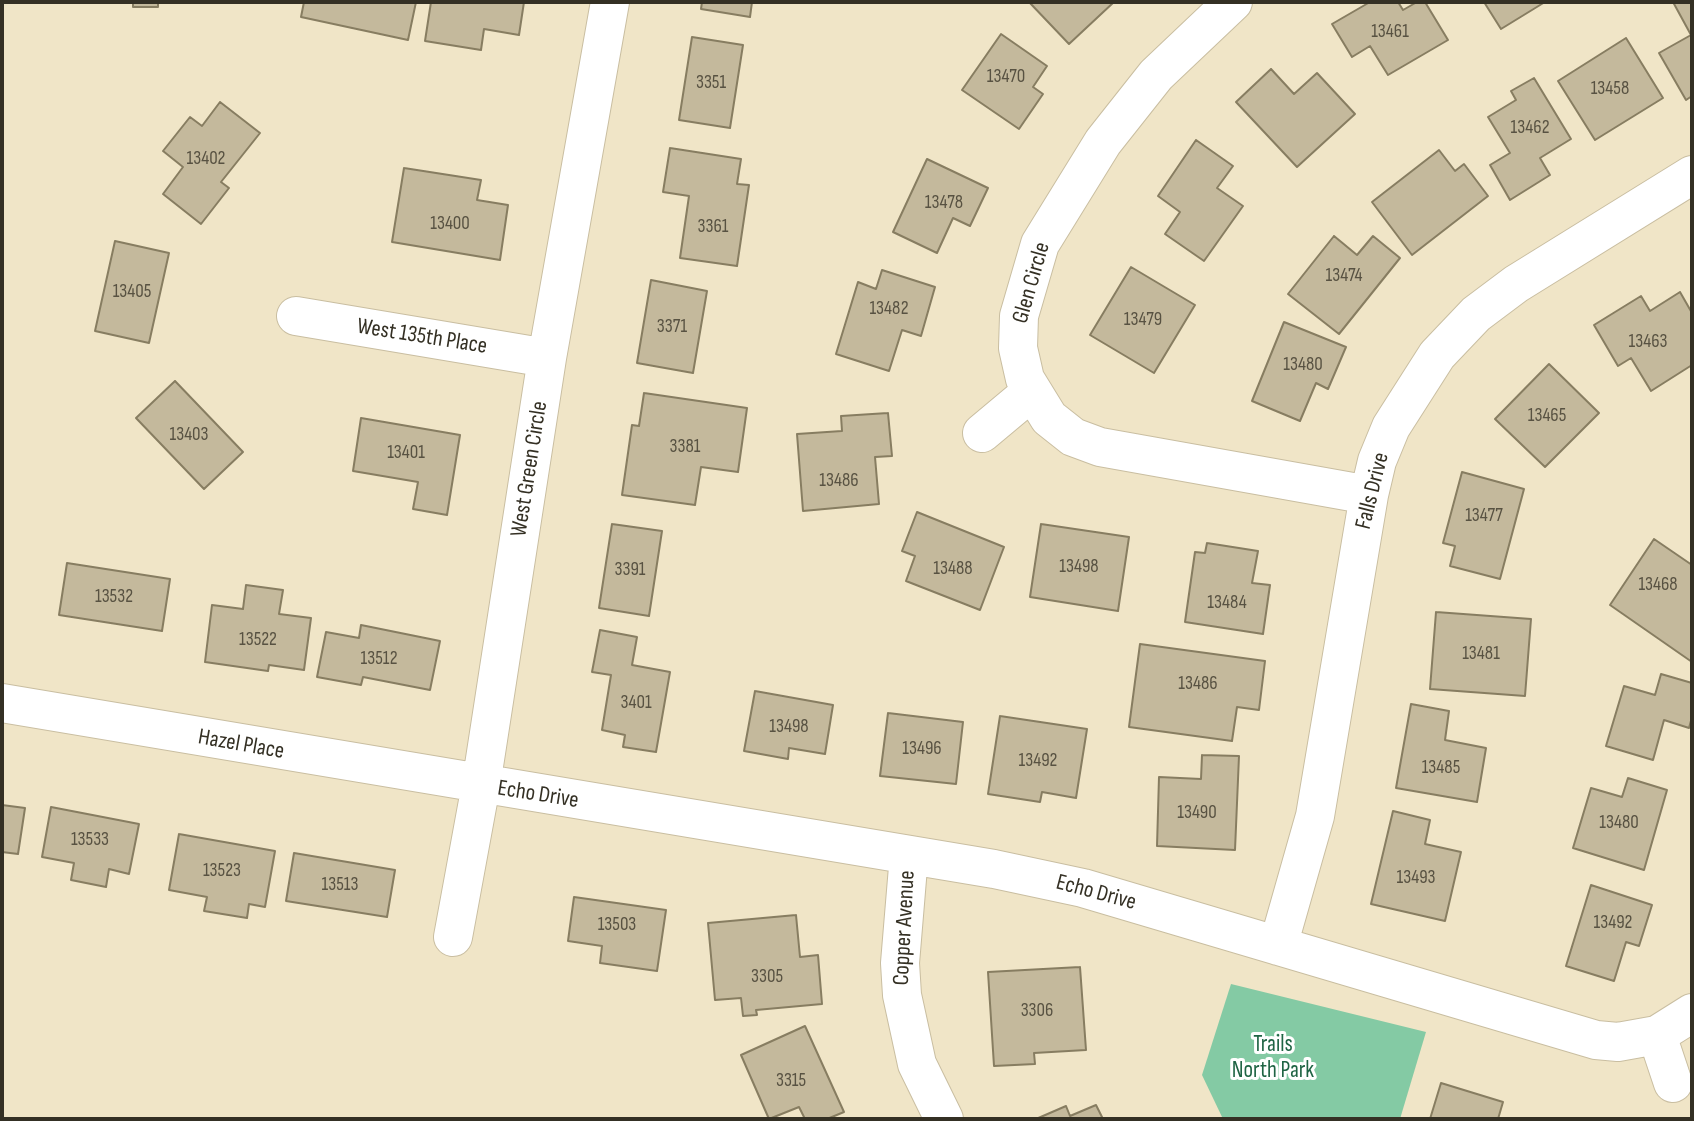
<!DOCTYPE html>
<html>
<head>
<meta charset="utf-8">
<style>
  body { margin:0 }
  #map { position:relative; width:1694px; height:1121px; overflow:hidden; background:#f0e5c7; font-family:"Sofia Sans Condensed",sans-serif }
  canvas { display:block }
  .frame { position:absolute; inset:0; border:4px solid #343024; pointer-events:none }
</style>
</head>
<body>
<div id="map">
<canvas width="1694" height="1121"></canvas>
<div class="frame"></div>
</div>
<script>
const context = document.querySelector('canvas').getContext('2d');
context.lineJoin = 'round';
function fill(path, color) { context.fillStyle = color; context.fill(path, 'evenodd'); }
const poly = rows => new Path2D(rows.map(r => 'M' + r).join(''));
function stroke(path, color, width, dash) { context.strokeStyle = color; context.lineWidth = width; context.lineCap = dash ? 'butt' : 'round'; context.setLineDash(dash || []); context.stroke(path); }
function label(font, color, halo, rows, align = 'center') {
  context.font = font + ' "Sofia Sans Condensed",sans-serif'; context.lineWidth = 6; context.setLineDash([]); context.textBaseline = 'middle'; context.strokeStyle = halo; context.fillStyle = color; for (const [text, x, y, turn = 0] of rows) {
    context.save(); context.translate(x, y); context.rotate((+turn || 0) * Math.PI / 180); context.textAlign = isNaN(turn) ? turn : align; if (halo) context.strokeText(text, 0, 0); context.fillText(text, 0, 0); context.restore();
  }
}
fill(poly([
  [1231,984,1426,1032,1400,1119,1223,1119,1202,1075]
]), '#84caa4');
const building = poly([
  [133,2,158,2,158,7,133,7,133,2],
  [304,2,416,2,408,40,301,17,304,2],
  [431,2,524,2,519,35,484,29,481,50,425,41,431,2],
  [702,2,752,2,750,17,701,9,702,2],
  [1029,2,1114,2,1069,44,1029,2],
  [1370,2,1398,2,1403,10,1417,2,1425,2,1448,40,1388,75,1370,46,1352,57,1332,24,1370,2],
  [1484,2,1545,2,1501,29,1484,2],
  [1673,2,1692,2,1692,96,1686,100,1659,53,1691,35,1673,2],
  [1001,34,1047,66,1033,87,1043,94,1019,129,962,90,1001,34],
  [692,37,743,45,730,128,679,120,692,37],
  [1626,38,1663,98,1595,140,1558,81,1626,38],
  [1271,69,1294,94,1317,73,1355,114,1297,167,1236,102,1271,69],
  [1534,78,1571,139,1540,158,1550,175,1510,200,1490,165,1510,153,1488,117,1516,100,1511,91,1534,78],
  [220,102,260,133,221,182,229,188,201,224,163,194,183,167,163,151,190,117,202,126,220,102],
  [1196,140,1233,166,1217,188,1243,206,1204,261,1165,234,1180,212,1158,196,1196,140],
  [670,148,741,159,737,184,749,185,737,266,680,258,689,196,663,192,670,148],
  [1439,150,1455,171,1464,164,1488,196,1412,255,1372,202,1439,150],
  [927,159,988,188,970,226,953,218,937,253,893,232,927,159],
  [404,168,481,180,477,200,508,205,500,260,392,242,404,168],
  [1334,236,1357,255,1373,236,1400,258,1339,334,1288,294,1334,236],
  [115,241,169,253,149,343,95,331,115,241],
  [1131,267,1195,305,1154,373,1090,335,1131,267],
  [882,270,935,287,921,336,902,330,889,371,836,354,858,282,876,289,882,270],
  [651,280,707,291,693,373,637,363,651,280],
  [1680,292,1692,313,1692,365,1651,391,1631,358,1618,366,1594,325,1641,296,1650,311,1680,292],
  [1284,322,1346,347,1328,389,1316,383,1300,421,1252,401,1284,322],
  [1549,364,1599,413,1545,467,1495,419,1549,364],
  [175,381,243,452,204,489,136,418,175,381],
  [644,393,747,408,738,472,701,467,695,505,622,495,632,425,639,426,644,393],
  [888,413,892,456,875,457,879,504,803,511,797,434,842,431,841,416,888,413],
  [361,418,460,435,447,515,413,509,418,482,353,471,361,418],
  [1462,472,1524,489,1500,579,1450,566,1455,546,1443,543,1462,472],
  [917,512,1004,547,980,610,906,581,915,556,902,551,917,512],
  [612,524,662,531,649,616,599,608,612,524],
  [1041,524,1129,537,1118,611,1030,597,1041,524],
  [1654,539,1692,565,1692,662,1610,605,1654,539],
  [1207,543,1258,551,1252,583,1270,585,1263,634,1185,622,1195,552,1205,553,1207,543],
  [67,563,170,579,162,631,59,615,67,563],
  [246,585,283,590,279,614,311,618,304,670,269,665,268,671,205,662,212,605,243,609,246,585],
  [1436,612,1531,619,1525,696,1430,689,1436,612],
  [361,625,440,641,430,690,363,677,361,685,317,677,326,632,359,638,361,625],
  [600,630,637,637,632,665,670,672,656,752,623,747,625,735,602,730,611,675,592,672,600,630],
  [1140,644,1265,661,1259,710,1237,707,1232,741,1129,727,1140,644],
  [1661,674,1692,683,1692,717,1689,728,1664,720,1653,760,1606,746,1624,686,1655,695,1661,674],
  [755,691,833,705,825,754,789,748,788,759,744,751,755,691],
  [1411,704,1449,711,1445,740,1486,748,1477,802,1396,788,1411,704],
  [888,713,963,722,956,784,880,776,888,713],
  [1000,716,1087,729,1076,798,1042,792,1040,802,988,794,1000,716],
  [1202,755,1239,756,1235,850,1157,846,1159,777,1201,779,1202,755],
  [1628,778,1667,790,1644,870,1573,848,1591,788,1622,797,1628,778],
  [2,805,25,808,18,854,2,852,2,805],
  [51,807,139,824,129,874,109,869,106,887,71,880,74,863,42,857,51,807],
  [1393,811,1430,820,1425,844,1461,852,1445,921,1371,904,1393,811],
  [179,834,275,851,265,907,249,904,247,918,204,911,207,897,169,890,179,834],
  [294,853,395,870,387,917,286,901,294,853],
  [1591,885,1652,905,1639,946,1626,942,1614,981,1566,966,1591,885],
  [574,897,666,910,657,971,600,963,602,946,568,941,574,897],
  [796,915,800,957,818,955,822,1004,756,1010,757,1015,743,1016,741,998,715,1000,708,923,796,915],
  [1080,967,1086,1050,1034,1053,1035,1064,994,1066,988,972,1080,967],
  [805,1026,844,1112,827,1119,805,1119,799,1107,769,1119,741,1055,805,1026],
  [1441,1083,1503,1102,1498,1119,1430,1119,1441,1083],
  [1096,1105,1103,1119,1036,1119,1066,1106,1070,1116,1096,1105]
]);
fill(building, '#c4b99c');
stroke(building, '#877d61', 2);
const minor = poly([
  [1233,2,1156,75,1103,142,1040,244,1019,316,1018,348,1025,379,1049,418,1073,437,1100,447,1369,495],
  [296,316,547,358],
  [982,433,1031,392],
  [2,703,994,869,1083,888,1596,1040,1618,1042,1657,1035,1692,1013],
  [909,855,900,963,902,995,917,1064,944,1119],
  [453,937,481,785,547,358,610,2],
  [1278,946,1315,816,1369,495,1377,461,1391,427,1437,355,1476,314,1516,284,1692,175],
  [1657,1035,1673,1083]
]);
stroke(minor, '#c9bea1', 40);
stroke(minor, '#fff', 38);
label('19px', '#585242', null, [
  ["13461",1390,32],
  ["13470",1006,77],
  ["3351",711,83],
  ["13458",1610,89],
  ["13462",1530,128],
  ["13402",206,159],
  ["13478",944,203],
  ["13400",450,224],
  ["3361",713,227],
  ["13474",1344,276],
  ["13405",132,292],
  ["13482",889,309],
  ["13479",1143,320],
  ["3371",672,327],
  ["13463",1648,342],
  ["13480",1303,365],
  ["13465",1547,416],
  ["13403",189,435],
  ["3381",685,447],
  ["13401",406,453],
  ["13486",839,481],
  ["13477",1484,516],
  ["13498",1079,567],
  ["13488",953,569],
  ["3391",630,570],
  ["13468",1658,585],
  ["13532",114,597],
  ["13484",1227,603],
  ["13522",258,640],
  ["13481",1481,654],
  ["13512",379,659],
  ["13486",1198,684],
  ["3401",636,703],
  ["13498",789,727],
  ["13496",922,749],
  ["13492",1038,761],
  ["13485",1441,768],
  ["13490",1197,813],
  ["13480",1619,823],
  ["13533",90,840],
  ["13523",222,871],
  ["13493",1416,878],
  ["13513",340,885],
  ["13492",1613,923],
  ["13503",617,925],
  ["3305",767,977],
  ["3306",1037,1011],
  ["3315",791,1081]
]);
label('23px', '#343024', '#fff', [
  ["Glen Circle",1032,283,-74],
  ["West 135th Place",422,337,9],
  ["West Green Circle",530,469,-81],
  ["Falls Drive",1373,491,-76],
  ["Hazel Place",241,745,10],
  ["Echo Drive",538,795,9],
  ["Echo Drive",1096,893,15],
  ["Copper Avenue",905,928,-87]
]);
label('23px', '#1f6444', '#fff', [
  ["Trails",1273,1045],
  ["North Park",1273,1071]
]);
</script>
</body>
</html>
